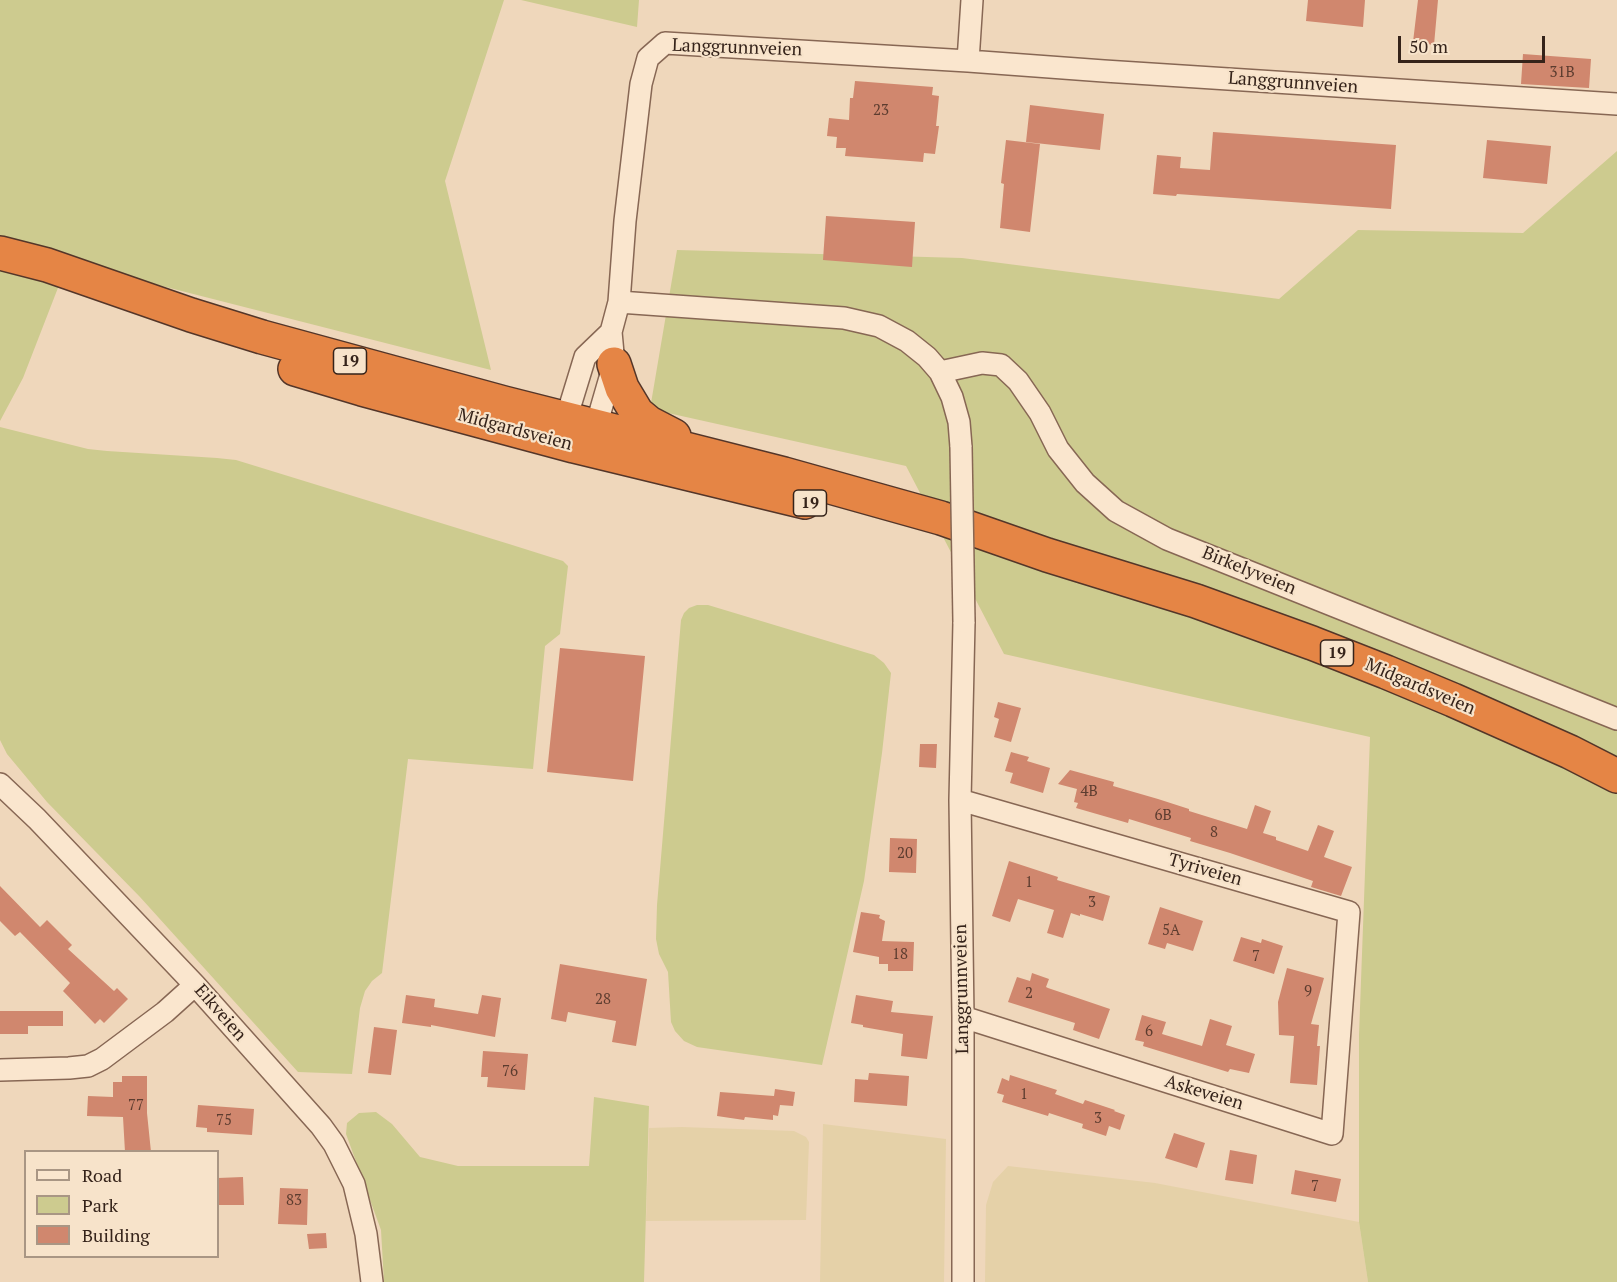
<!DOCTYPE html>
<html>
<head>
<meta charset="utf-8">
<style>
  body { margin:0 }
  #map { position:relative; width:1617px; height:1282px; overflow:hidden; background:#efd7bb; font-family:"PT Serif",serif }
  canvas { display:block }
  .legend { position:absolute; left:24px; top:1150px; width:195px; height:108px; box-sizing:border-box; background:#f7e3ca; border:2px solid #a99684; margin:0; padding:8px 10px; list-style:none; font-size:18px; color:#35231a }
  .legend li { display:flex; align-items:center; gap:12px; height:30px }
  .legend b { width:30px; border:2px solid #a99684 }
  .scale { position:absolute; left:1398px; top:36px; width:147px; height:27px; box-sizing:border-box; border:3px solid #35231a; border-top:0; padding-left:8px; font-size:18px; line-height:21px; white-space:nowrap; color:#35231a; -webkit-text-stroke:4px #f7e3ca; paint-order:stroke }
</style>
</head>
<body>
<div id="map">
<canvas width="1617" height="1282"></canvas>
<ul class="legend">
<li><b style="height:8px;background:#fae6ce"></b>Road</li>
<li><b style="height:16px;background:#cdcb8f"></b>Park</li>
<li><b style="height:16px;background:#d0876e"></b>Building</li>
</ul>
<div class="scale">50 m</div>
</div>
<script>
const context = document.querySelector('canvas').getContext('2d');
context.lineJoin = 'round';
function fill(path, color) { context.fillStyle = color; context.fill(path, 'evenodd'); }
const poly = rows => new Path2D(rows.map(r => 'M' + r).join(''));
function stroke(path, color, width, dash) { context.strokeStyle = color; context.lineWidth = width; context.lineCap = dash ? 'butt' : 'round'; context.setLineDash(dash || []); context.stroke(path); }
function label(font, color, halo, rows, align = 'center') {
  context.font = font + ' "PT Serif",serif'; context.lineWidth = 4.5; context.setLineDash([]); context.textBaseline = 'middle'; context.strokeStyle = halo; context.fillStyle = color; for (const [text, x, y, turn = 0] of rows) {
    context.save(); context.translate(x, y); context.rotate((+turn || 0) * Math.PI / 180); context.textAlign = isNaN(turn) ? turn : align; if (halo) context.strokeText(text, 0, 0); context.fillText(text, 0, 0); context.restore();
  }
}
fill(poly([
  [823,1124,946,1139,944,1282,820,1282],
  [682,1127,794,1131,806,1137,809,1142,806,1220,646,1221,649,1128],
  [1008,1166,1155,1183,1359,1222,1368,1282,985,1282,986,1205,993,1182]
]), '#e5d1a8');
fill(poly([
  [0,0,504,0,445,181,491,370,68,262,23,378,0,421],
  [521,0,639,0,637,27],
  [1617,151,1617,1282,1368,1282,1359,1222,1359,1035,1370,737,1004,654,906,466,650,409,677,250,962,258,1279,299,1358,230,1523,233],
  [0,427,88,449,107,451,217,458,236,460,509,544,563,561,568,566,560,634,545,646,533,769,408,759,382,973,372,981,365,991,360,1008,352,1074,298,1072,140,897,47,802,7,754,0,740],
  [697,605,708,605,874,655,884,663,891,673,882,753,864,881,822,1065,697,1047,684,1041,675,1031,671,1022,668,972,659,954,656,939,657,905,681,620,684,613,689,608],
  [594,1097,649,1106,644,1282,384,1282,381,1230,346,1134,347,1123,359,1113,376,1112,392,1124,420,1157,458,1166,589,1166]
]), '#cdcb8f');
fill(poly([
  [1308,0,1365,0,1363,27,1306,21],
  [1418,0,1438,0,1434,45,1413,42],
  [1523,54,1591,59,1589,88,1521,84],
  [855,81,933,87,932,95,939,96,936,126,939,126,935,154,924,153,923,162,845,156,846,148,836,148,837,137,827,136,829,118,849,120,850,98,853,98],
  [1030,105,1104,114,1100,150,1026,142],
  [1213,132,1396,145,1391,209,1177,194,1176,196,1153,194,1157,155,1181,157,1180,168,1210,170],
  [1006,140,1040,144,1030,232,1000,228,1004,184,1001,183],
  [1487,140,1551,146,1547,184,1483,178],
  [826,216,915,222,912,267,823,260],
  [560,648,645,656,633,781,547,772],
  [998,702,1021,708,1011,742,994,737,999,719,994,717],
  [920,744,937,744,936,768,919,767],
  [1011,752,1029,757,1027,761,1050,768,1043,793,1010,783,1013,773,1005,771],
  [1070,770,1114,782,1113,786,1158,799,1189,809,1189,811,1247,829,1255,805,1271,811,1263,833,1276,837,1276,840,1308,851,1318,825,1334,831,1324,857,1352,867,1341,896,1311,887,1313,881,1230,853,1190,841,1191,838,1129,819,1128,823,1076,808,1078,803,1074,802,1077,789,1058,784],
  [890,838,917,839,916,873,889,872],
  [1009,861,1058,877,1057,880,1110,896,1103,921,1080,914,1080,916,1071,913,1063,938,1047,933,1054,910,1018,899,1010,922,992,916],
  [0,886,40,927,47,920,72,945,68,949,114,991,117,988,128,999,104,1023,100,1019,95,1024,63,991,70,983,20,932,15,936,0,921],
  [1160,907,1203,921,1193,951,1167,943,1165,949,1148,944],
  [861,912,880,915,879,918,885,921,882,941,914,942,913,971,888,971,888,964,879,964,879,957,853,952],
  [1241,937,1261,943,1262,939,1283,946,1274,974,1233,961],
  [560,964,647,979,636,1046,612,1042,616,1021,568,1012,566,1022,551,1019],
  [1287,968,1324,978,1311,1024,1319,1025,1317,1046,1320,1046,1317,1085,1290,1083,1294,1036,1279,1035,1278,1002],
  [1032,973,1049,979,1046,987,1048,988,1110,1009,1099,1039,1073,1030,1075,1023,1008,1002,1017,977,1030,981],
  [406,995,435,999,434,1007,478,1014,482,995,501,998,495,1037,431,1025,431,1027,402,1023],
  [856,995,893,1001,891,1012,933,1016,927,1059,901,1056,903,1034,863,1027,863,1025,851,1023],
  [0,1011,63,1011,63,1026,28,1026,28,1034,0,1034],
  [1142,1015,1166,1022,1162,1034,1202,1046,1210,1019,1232,1026,1226,1045,1255,1054,1249,1073,1230,1069,1228,1072,1143,1046,1144,1042,1135,1040],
  [374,1027,397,1030,391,1075,368,1073],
  [483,1051,528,1054,525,1090,487,1087,488,1077,481,1077],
  [869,1073,909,1076,907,1106,854,1102,855,1079,868,1080],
  [1010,1075,1057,1090,1055,1094,1083,1104,1085,1100,1115,1110,1114,1111,1125,1115,1120,1130,1109,1126,1106,1136,1082,1128,1083,1124,1049,1113,1048,1116,1002,1102,1004,1095,997,1093,1002,1078,1009,1081],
  [122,1076,147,1076,147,1113,151,1152,125,1152,123,1117,87,1116,88,1096,113,1097,113,1082,122,1082],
  [775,1089,795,1092,793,1106,780,1105,778,1116,773,1115,773,1120,745,1117,744,1120,717,1116,720,1092,774,1096],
  [198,1105,254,1109,252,1135,207,1132,207,1128,196,1127],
  [1174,1133,1205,1143,1197,1168,1165,1158],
  [1230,1150,1257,1155,1253,1184,1225,1180],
  [1295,1170,1341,1179,1336,1202,1291,1194],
  [243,1177,244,1205,218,1205,218,1178],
  [280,1188,308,1189,307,1225,278,1224],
  [326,1233,327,1248,309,1249,307,1234]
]), '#d0876e');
const street = poly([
  [968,61,972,0],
  [940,372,982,363,1001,365,1018,381,1040,413,1058,449,1085,483,1116,511,1167,539,1617,719],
  [569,428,566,419,585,357,611,332],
  [588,433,596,426,614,364,611,332,619,302],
  [961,447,959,422,952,397,940,372,927,357,907,341,879,326,844,318,619,302,625,221,641,84,648,58,665,43,968,61,1104,71,1617,104],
  [0,784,37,819,195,985,321,1126,334,1144,354,1184,366,1234,372,1282],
  [960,800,1349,912,1332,1134,963,1017],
  [0,1070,69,1068,88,1066,102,1059,165,1012,195,985],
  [963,1282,963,1017,960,800,964,622]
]);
const highway = poly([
  [0,253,47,265,191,315,262,337,504,403,784,474,941,518,1047,555,1196,601,1312,643,1386,672,1453,700,1570,752,1617,776],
  [614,364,622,388,637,413,649,423,674,436],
  [295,369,362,389,574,446,805,502]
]);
stroke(street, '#876754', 24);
stroke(highway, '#543629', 36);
stroke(street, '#fae6ce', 21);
stroke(highway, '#e58545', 33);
const streetBridge = poly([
  [961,447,964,622]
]);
stroke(streetBridge, '#876754', 24, []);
stroke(streetBridge, '#fae6ce', 21);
label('15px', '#5c3c2f', null, [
  ["31B",1562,73],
  ["23",881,111],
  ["4B",1089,792],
  ["6B",1163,816],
  ["8",1214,833],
  ["20",905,854],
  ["1",1029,883],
  ["3",1092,903],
  ["5A",1171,931],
  ["18",900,955],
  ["7",1256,957],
  ["9",1308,992],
  ["2",1029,994],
  ["28",603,1000],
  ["6",1149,1032],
  ["76",510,1072],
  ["1",1024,1095],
  ["77",136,1106],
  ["3",1098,1119],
  ["75",224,1121],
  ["7",1315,1187],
  ["83",294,1201]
]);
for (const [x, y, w] of [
  [350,361,33],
  [810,503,33],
  [1337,653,33]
]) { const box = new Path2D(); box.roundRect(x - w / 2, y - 13, w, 26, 4.5); context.fillStyle = '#f7e3ca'; context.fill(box); stroke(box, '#35231a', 1.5); }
label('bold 16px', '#35231a', null, [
  ["19",350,361],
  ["19",810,503],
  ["19",1337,653]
]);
label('18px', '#35231a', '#f7e3ca', [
  ["Langgrunnveien",737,48,2],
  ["Langgrunnveien",1293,83,4],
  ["Midgardsveien",515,430,15],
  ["Birkelyveien",1249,571,22],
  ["Midgardsveien",1420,687,23],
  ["Tyriveien",1205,870,16],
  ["Langgrunnveien",962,989,-91],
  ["Eikveien",220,1013,49],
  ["Askeveien",1204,1093,17]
]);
</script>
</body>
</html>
